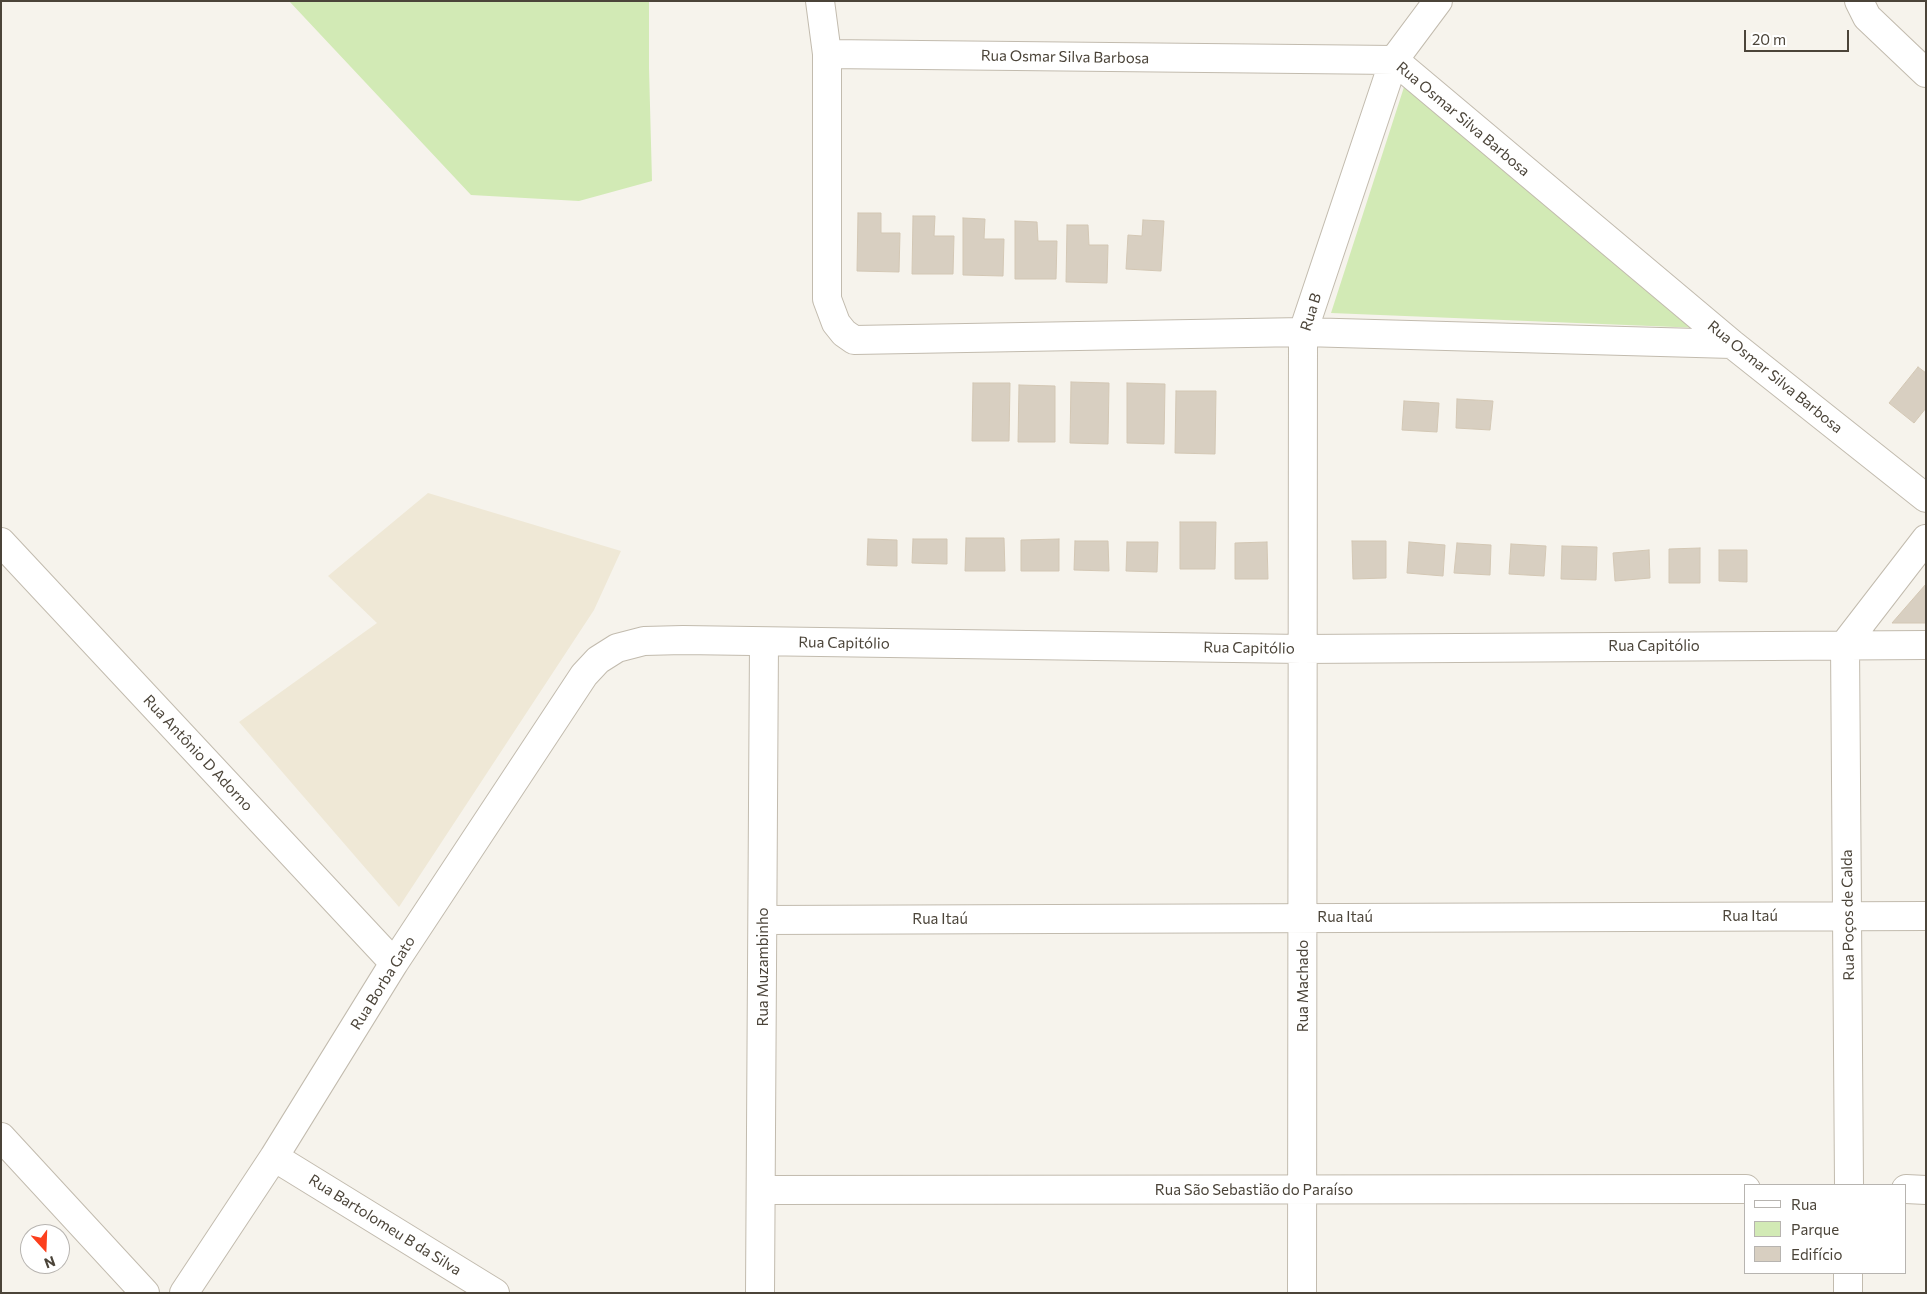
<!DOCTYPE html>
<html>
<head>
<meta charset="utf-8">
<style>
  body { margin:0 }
  #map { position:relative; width:1927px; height:1294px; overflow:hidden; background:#f6f3ec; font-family:Commissioner,sans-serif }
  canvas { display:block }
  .frame { position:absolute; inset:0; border:2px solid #4b4439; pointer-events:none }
  .legend { position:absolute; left:1744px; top:1184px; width:162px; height:90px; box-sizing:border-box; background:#fff; border:1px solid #b7b4b0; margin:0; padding:6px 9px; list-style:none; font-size:15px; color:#4b4439 }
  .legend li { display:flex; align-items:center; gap:10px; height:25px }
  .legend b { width:25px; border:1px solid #b7b4b0 }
  .north { position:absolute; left:20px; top:1224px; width:50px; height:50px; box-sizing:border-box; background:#fff; border:1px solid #b7b4b0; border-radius:50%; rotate:160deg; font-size:14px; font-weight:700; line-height:20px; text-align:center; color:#4b4439 }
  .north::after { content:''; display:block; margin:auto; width:18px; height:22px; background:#fc3f1d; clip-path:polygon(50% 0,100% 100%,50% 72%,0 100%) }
  .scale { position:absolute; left:1744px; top:30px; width:105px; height:22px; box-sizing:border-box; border:2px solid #4b4439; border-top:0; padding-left:6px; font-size:15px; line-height:18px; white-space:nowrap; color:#4b4439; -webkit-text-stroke:4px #fff; paint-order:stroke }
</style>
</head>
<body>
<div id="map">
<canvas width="1927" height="1294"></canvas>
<div class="frame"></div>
<ul class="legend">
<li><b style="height:6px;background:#fff"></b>Rua</li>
<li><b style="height:14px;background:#d2eab5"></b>Parque</li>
<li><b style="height:14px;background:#d8cfc1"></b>Edifício</li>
</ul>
<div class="north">N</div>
<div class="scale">20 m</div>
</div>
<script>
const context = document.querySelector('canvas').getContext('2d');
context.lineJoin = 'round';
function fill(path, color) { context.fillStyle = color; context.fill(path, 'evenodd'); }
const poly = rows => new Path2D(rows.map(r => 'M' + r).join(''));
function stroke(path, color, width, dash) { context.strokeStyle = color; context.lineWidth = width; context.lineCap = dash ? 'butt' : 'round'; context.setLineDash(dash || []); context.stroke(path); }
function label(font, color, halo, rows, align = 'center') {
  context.font = font + ' Commissioner,sans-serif'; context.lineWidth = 5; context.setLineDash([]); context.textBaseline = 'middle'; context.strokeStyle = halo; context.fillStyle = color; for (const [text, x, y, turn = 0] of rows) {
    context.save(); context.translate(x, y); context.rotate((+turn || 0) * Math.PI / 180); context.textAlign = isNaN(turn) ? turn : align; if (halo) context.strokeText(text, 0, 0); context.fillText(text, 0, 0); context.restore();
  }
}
fill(poly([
  [428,493,621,551,594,610,399,907,239,722,377,623,328,576]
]), '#efe8d6');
fill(poly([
  [289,1,649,1,649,68,652,181,579,201,471,195],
  [1405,84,1700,328,1331,313]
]), '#d2eab5');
const building = poly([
  [858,213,881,213,881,233,900,233,899,272,857,271,858,213],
  [913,216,935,216,934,236,954,236,953,274,912,274,913,216],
  [963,218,985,219,984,239,1004,239,1003,276,963,275,963,218],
  [1143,220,1164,221,1161,271,1126,269,1128,235,1142,236,1143,220],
  [1015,221,1037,222,1038,241,1057,241,1056,279,1015,279,1015,221],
  [1067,225,1088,225,1089,245,1108,245,1107,283,1066,282,1067,225],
  [1918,367,1926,373,1926,408,1914,423,1889,403,1918,367],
  [1071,382,1109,383,1108,444,1070,443,1071,382],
  [973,383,1010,383,1009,441,972,441,973,383],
  [1127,383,1165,384,1164,444,1127,443,1127,383],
  [1019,385,1055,386,1055,442,1018,442,1019,385],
  [1176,391,1216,391,1215,454,1175,453,1176,391],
  [1457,399,1493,401,1490,430,1456,428,1457,399],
  [1404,401,1439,403,1437,432,1402,430,1404,401],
  [1180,522,1216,522,1215,569,1180,569,1180,522],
  [966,538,1004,538,1005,571,965,571,966,538],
  [868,539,897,540,897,566,867,565,868,539],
  [913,539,947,539,947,564,912,563,913,539],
  [1059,539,1059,571,1021,571,1021,540,1059,539],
  [1075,541,1108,541,1109,571,1074,570,1075,541],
  [1352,541,1386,541,1386,578,1353,579,1352,541],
  [1127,542,1158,542,1157,572,1126,571,1127,542],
  [1267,542,1268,579,1235,579,1235,543,1267,542],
  [1409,542,1445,545,1443,576,1407,573,1409,542],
  [1457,543,1491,545,1490,575,1454,573,1457,543],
  [1511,544,1546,546,1544,576,1509,574,1511,544],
  [1562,546,1597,547,1596,580,1561,579,1562,546],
  [1700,548,1700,583,1669,583,1669,549,1700,548],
  [1649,550,1650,578,1615,581,1613,553,1649,550],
  [1719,550,1747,550,1747,582,1719,581,1719,550],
  [1926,584,1926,623,1892,623,1926,584]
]);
fill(building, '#d8cfc1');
stroke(building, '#d3c7b4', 1);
const street = poly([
  [820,1,827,54,827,299,836,323,844,333,854,340,1303,332,1732,344],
  [1859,1,1867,17,1926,73],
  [827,54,1394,60,1732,344,1926,498],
  [1,542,394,963],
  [1845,644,1849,1185],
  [1845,644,1926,539],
  [764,920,1926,916],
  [1,1137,145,1293],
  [274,1157,495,1293],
  [1906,1189,1926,1190],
  [761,1190,1746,1189],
  [184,1293,274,1157,394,963,584,675,598,660,617,648,644,641,683,640,1302,649,1926,645],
  [760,1293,764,642],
  [1302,1293,1303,332,1394,60,1438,1],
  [1848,1293,1848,1273]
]);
stroke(street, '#c2bbae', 30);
stroke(street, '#fff', 28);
label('15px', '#4b4439', '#fff', [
  ["Rua Osmar Silva Barbosa",1065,57,1],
  ["Rua Osmar Silva Barbosa",1463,119,40],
  ["Rua B",1311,312,-73],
  ["Rua Osmar Silva Barbosa",1775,377,39],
  ["Rua Capitólio",844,643,1],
  ["Rua Capitólio",1654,646],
  ["Rua Capitólio",1249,648,1],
  ["Rua Antônio D Adorno",198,753,47],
  ["Rua Poços de Calda",1848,915,-91],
  ["Rua Itaú",1750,916],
  ["Rua Itaú",1345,917],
  ["Rua Itaú",940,919],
  ["Rua Muzambinho",763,967,-90],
  ["Rua Borba Gato",383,983,-58],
  ["Rua Machado",1303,986,-90],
  ["Rua São Sebastião do Paraíso",1254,1190],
  ["Rua Bartolomeu B da Silva",385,1225,32]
]);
</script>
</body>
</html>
